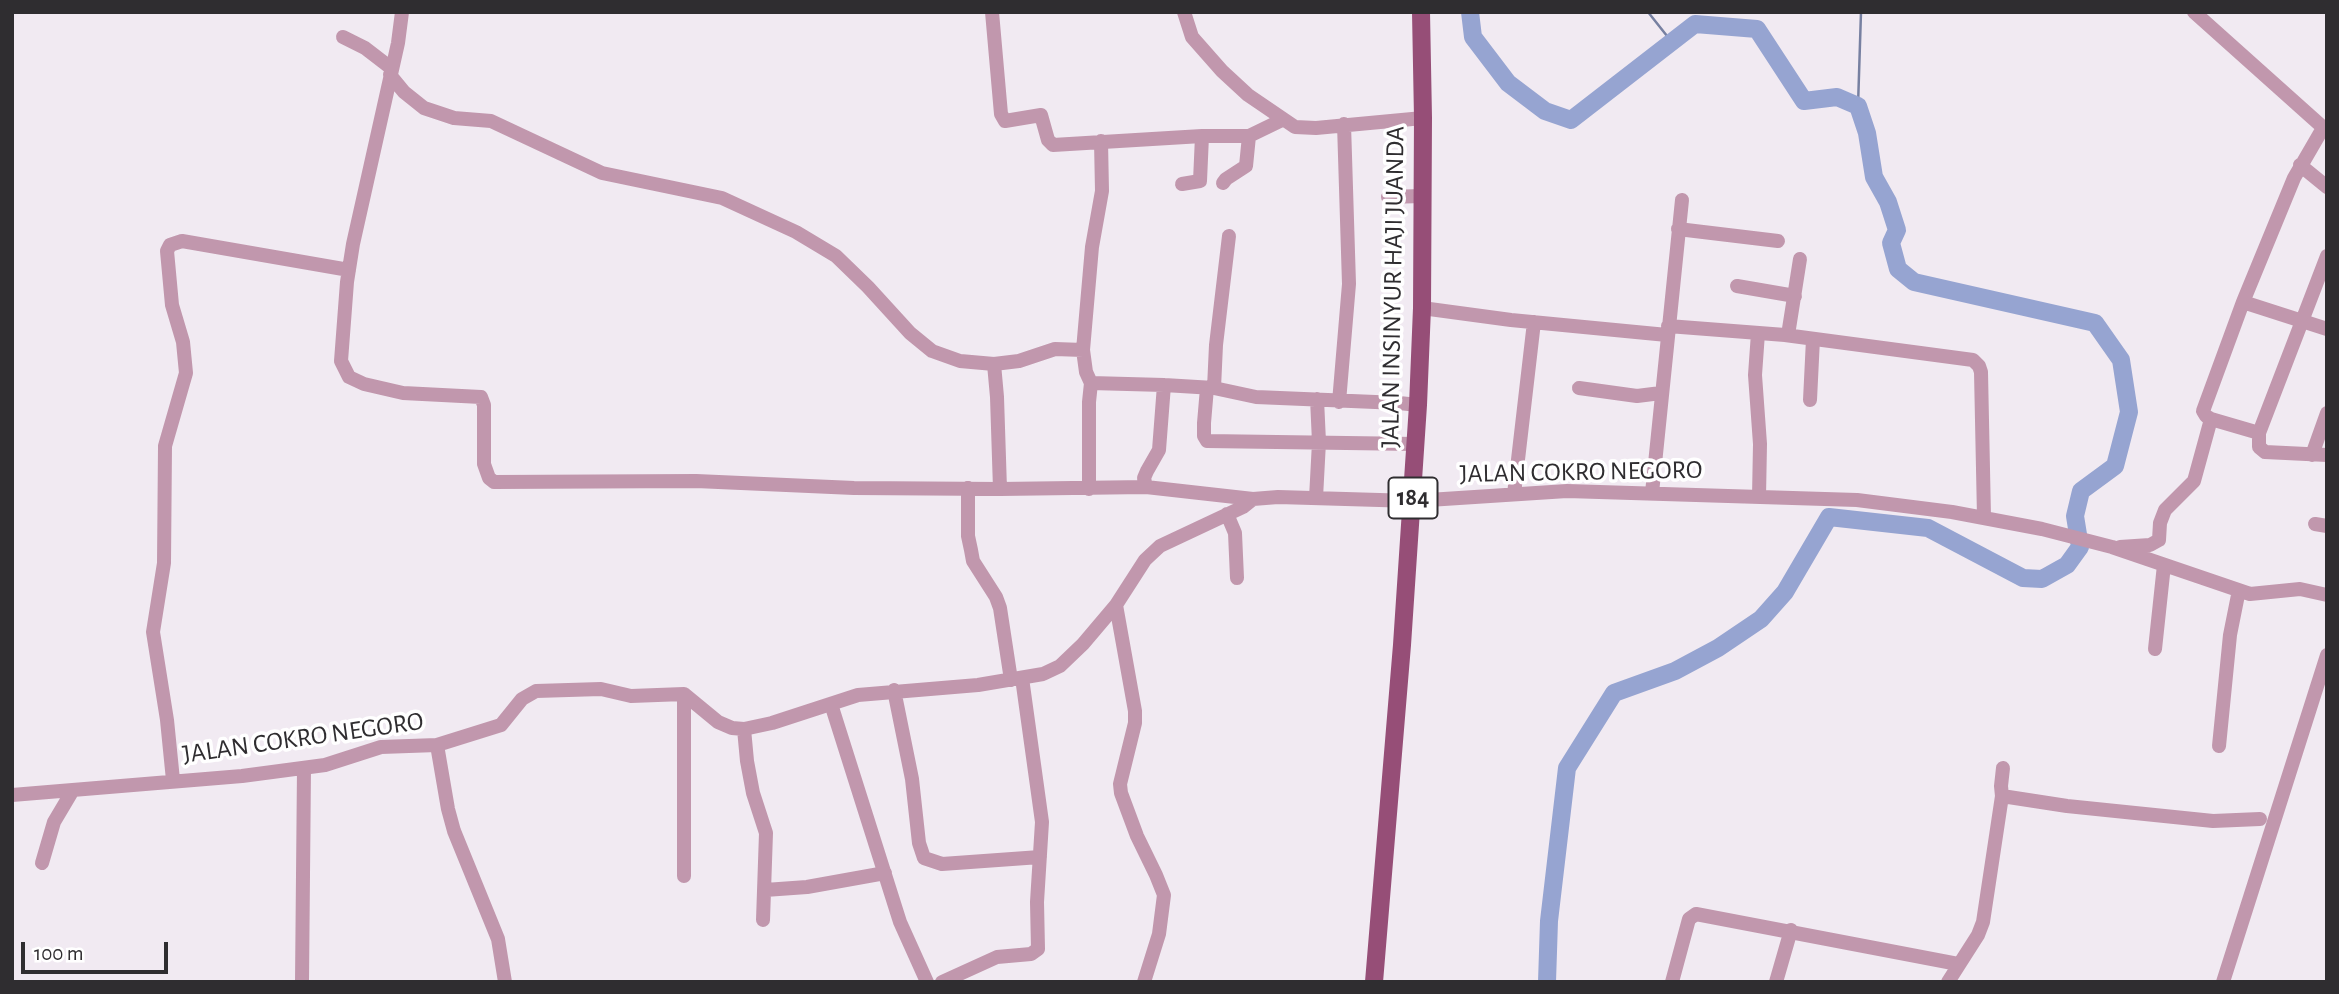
<!DOCTYPE html>
<html>
<head>
<meta charset="utf-8">
<style>
  body { margin:0 }
  #map { position:relative; width:2339px; height:994px; overflow:hidden; background:#f1eaf2; font-family:"Alegreya Sans",sans-serif }
  canvas { display:block }
  .frame { position:absolute; inset:0; border:14px solid #2f2d30; pointer-events:none }
  .scale { position:absolute; left:21px; top:942px; width:147px; height:32px; box-sizing:border-box; border:4px solid #2f2d30; border-top:0; padding-left:9px; font-size:21px; line-height:24px; white-space:nowrap; color:#2f2d30; -webkit-text-stroke:5px #fff; paint-order:stroke }
</style>
</head>
<body>
<div id="map">
<canvas width="2339" height="994"></canvas>
<div class="frame"></div>
<div class="scale">100 m</div>
</div>
<script>
const context = document.querySelector('canvas').getContext('2d');
context.lineJoin = 'round';
const poly = rows => new Path2D(rows.map(r => 'M' + r).join(''));
function stroke(path, color, width, dash) { context.strokeStyle = color; context.lineWidth = width; context.lineCap = dash ? 'butt' : 'round'; context.setLineDash(dash || []); context.stroke(path); }
function label(font, color, halo, rows, align = 'center') {
  context.font = font + ' "Alegreya Sans",sans-serif'; context.lineWidth = 7; context.setLineDash([]); context.textBaseline = 'middle'; context.strokeStyle = halo; context.fillStyle = color; for (const [text, x, y, turn = 0] of rows) {
    context.save(); context.translate(x, y); context.rotate((+turn || 0) * Math.PI / 180); context.textAlign = isNaN(turn) ? turn : align; if (halo) context.strokeText(text, 0, 0); context.fillText(text, 0, 0); context.restore();
  }
}
stroke(poly([
  [1648,12,1671,41],
  [1858,106,1861,12]
]), '#7780a1', 2.5);
stroke(poly([
  [1470,12,1473,37,1508,83,1545,111,1571,120,1695,24,1757,29,1804,101,1837,97,1858,106,1867,133,1874,177,1888,202,1897,230,1891,243,1898,269,1914,282,2095,323,2121,360,2129,412,2115,466,2081,491,2075,516,2080,547,2067,565,2042,579,2023,578,1928,528,1829,517,1785,592,1761,619,1718,648,1675,671,1614,693,1567,768,1549,921,1547,982]
]), '#96a4d1', 18);
stroke(poly([
  [402,12,398,43,353,244,347,282,341,361,349,377,364,384,403,393,481,397,484,405,484,464,489,478,494,482,696,481,854,488,1000,489,1146,487,1253,499,1278,497,1413,501,1567,491,1857,500,1952,512,2042,529,2112,547,2250,594,2300,589,2327,595],
  [992,12,1001,114,1005,121,1041,115,1048,140,1053,145,1202,136],
  [1184,12,1192,37,1222,71,1248,95,1295,127,1316,128,1423,118],
  [2194,12,2327,131],
  [343,37,365,48,391,68],
  [390,75,404,92,424,108,454,118,491,121,602,173,722,198,796,232,836,256,868,287,910,333,932,351,960,361,994,364],
  [2323,128,2294,178,2243,302,2203,411,2206,416,2211,419,2259,433,2259,447,2265,452,2327,455],
  [2300,165,2327,187],
  [1223,183,1226,179,1246,166,1249,136],
  [1182,184,1200,181,1202,136,1249,136,1282,120],
  [1388,197,1422,196],
  [1678,229,1778,241],
  [1737,286,1795,296],
  [2243,302,2327,329],
  [1422,308,1511,320,1667,335],
  [1668,326,1785,335,1973,360,1979,366,1981,372,1984,517],
  [1758,333,1755,375,1760,444,1759,497],
  [1788,335,1800,259],
  [1091,383,1164,385,1214,388,1256,397,1399,403,1418,405],
  [1207,388,1204,423,1204,436,1207,441,1416,444],
  [1214,388,1216,345,1229,236],
  [1579,388,1637,396,1661,393],
  [1810,400,1813,339],
  [1339,402,1349,284,1344,124],
  [2259,433,2327,256],
  [2312,455,2327,413],
  [1146,487,1144,478,1147,471,1159,450,1164,385],
  [968,488,968,536,971,550,973,561,996,597,1000,608,1011,680],
  [1000,489,997,397,994,364,1019,361,1055,349,1083,350],
  [1089,489,1089,402,1091,383,1086,372,1083,350,1092,247,1102,191,1101,141],
  [1652,493,1682,200],
  [1514,494,1534,322],
  [1316,498,1319,442,1317,399],
  [1227,514,1235,533,1237,578],
  [2315,524,2327,526],
  [2120,547,2150,545,2159,540,2160,523,2165,510,2194,481,2211,419],
  [1116,605,1135,711,1135,723,1120,784,1121,793,1137,836,1156,875,1164,895,1159,934,1144,982],
  [2155,649,2164,565],
  [894,690,912,779,919,843,924,858,942,864,1040,857],
  [684,694,684,876],
  [831,704,900,922,927,982],
  [744,729,747,761,753,793,766,833,763,920],
  [437,745,448,809,454,831,498,939,505,982],
  [2219,746,2230,635,2239,590],
  [173,780,167,720,153,632,164,563,165,446,186,373,183,342,172,305,167,251,170,245,182,241,349,270],
  [12,795,242,776,325,765,381,747,437,745,501,725,522,699,536,691,601,689,631,696,684,694,718,722,732,728,744,729,772,723,858,695,978,685,1043,674,1060,666,1083,644,1116,605,1145,560,1160,546,1243,507,1253,499],
  [2002,796,2001,786,2003,768],
  [42,863,54,822,73,790],
  [765,890,807,887,885,873],
  [302,982,304,768],
  [942,982,997,957,1031,954,1038,949,1037,902,1042,822,1022,678],
  [1672,982,1689,919,1696,914,1958,964],
  [1776,982,1791,930],
  [1948,982,1978,935,1983,922,2002,796,2067,806,2213,821,2260,819],
  [2223,982,2327,655]
]), '#c197ad', 14);
stroke(poly([
  [1374,982,1402,645,1418,405,1422,308,1423,118,1421,12]
]), '#964e77', 18);
for (const [x, y, w] of [
  [1413,498,49]
]) { const box = new Path2D(); box.roundRect(x - w / 2, y - 20.5, w, 41, 5); context.fillStyle = '#fff'; context.fill(box); stroke(box, '#2f2d30', 2); }
label('bold 24px', '#2f2d30', null, [
  ["184",1413,498]
]);
label('26px', '#2f2d30', '#fff', [
  ["JALAN INSINYUR HAJI JUANDA",1393,287,-89],
  ["JALAN COKRO NEGORO",1581,472,-1],
  ["JALAN COKRO NEGORO",303,738,-8]
]);
</script>
</body>
</html>
